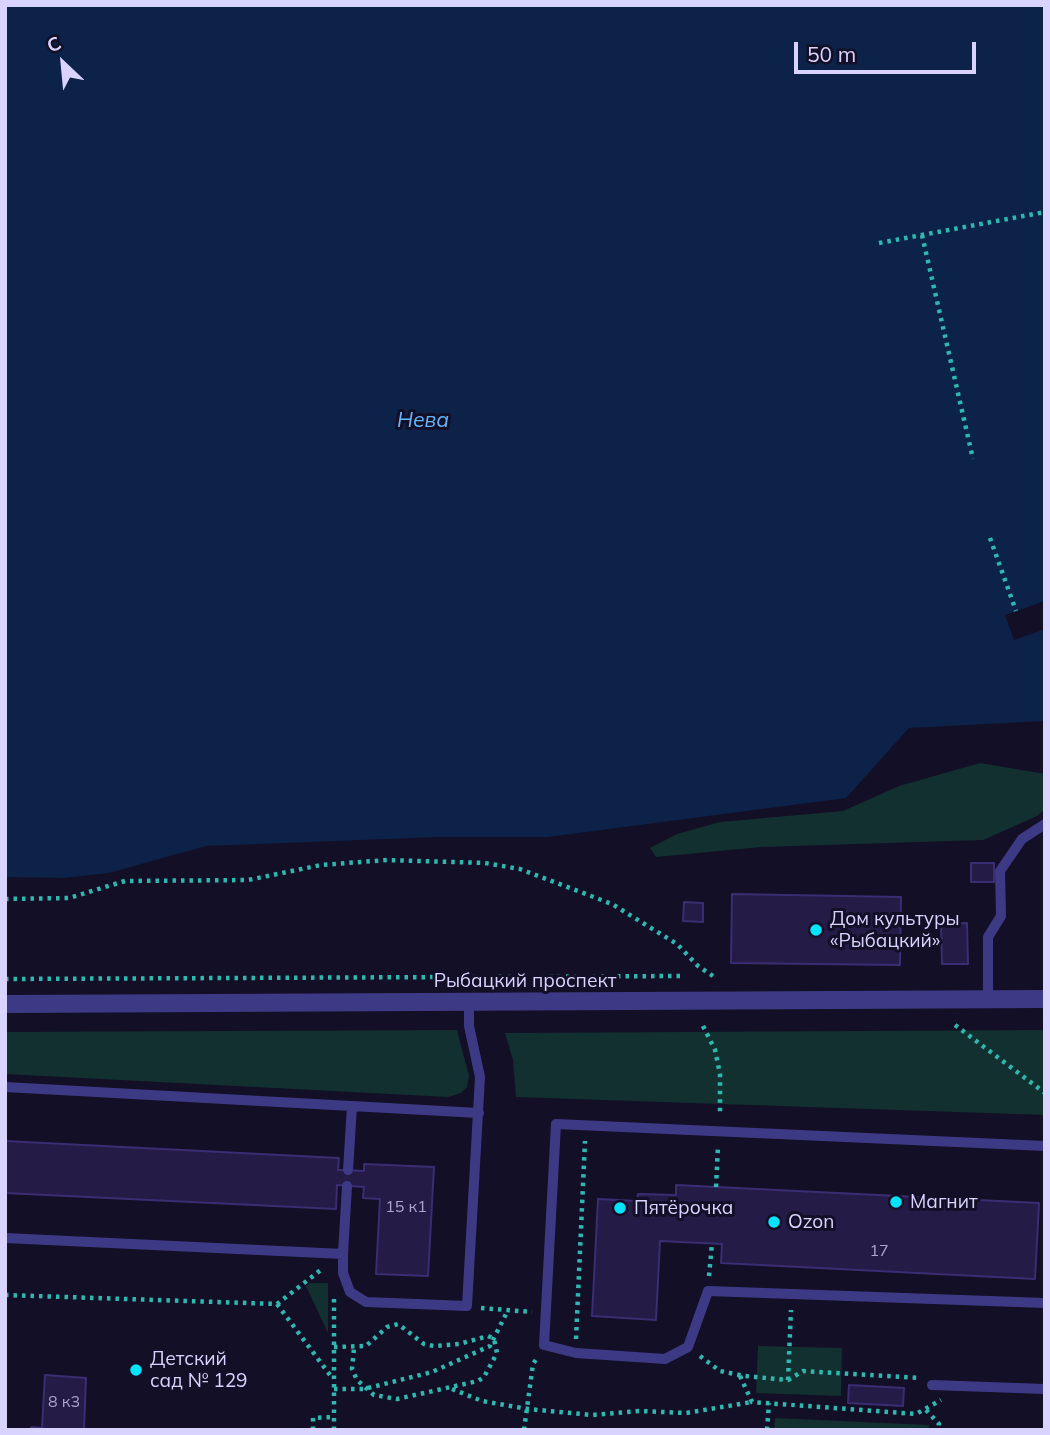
<!DOCTYPE html>
<html>
<head>
<meta charset="utf-8">
<style>
  body { margin:0 }
  #map { position:relative; width:1050px; height:1435px; overflow:hidden; background:#130f26; font-family:Mulish,sans-serif }
  canvas { display:block }
  .frame { position:absolute; inset:0; border:7px solid #d9d4ff; pointer-events:none }
  .north { position:absolute; left:28px; top:28px; width:70px; height:70px; -webkit-text-stroke:5px #130f26; paint-order:stroke; rotate:334deg; font-size:19px; font-weight:700; line-height:28px; text-align:center; color:#d9d4ff }
  .north::after { content:''; display:block; margin:auto; width:24px; height:32px; background:#d9d4ff; clip-path:polygon(50% 0,100% 100%,50% 72%,0 100%) }
  .scale { position:absolute; left:794px; top:42px; width:182px; height:32px; box-sizing:border-box; border:4px solid #d9d4ff; border-top:0; padding-left:9px; font-size:21px; line-height:24px; white-space:nowrap; color:#d9d4ff; -webkit-text-stroke:5px #130f26; paint-order:stroke }
</style>
</head>
<body>
<div id="map">
<canvas width="1050" height="1435"></canvas>
<div class="frame"></div>
<div class="north">С</div>
<div class="scale">50 m</div>
</div>
<script>
const context = document.querySelector('canvas').getContext('2d');
context.lineJoin = 'round';
function fill(path, color) { context.fillStyle = color; context.fill(path, 'evenodd'); }
const poly = rows => new Path2D(rows.map(r => 'M' + r).join(''));
function stroke(path, color, width, dash) { context.strokeStyle = color; context.lineWidth = width; context.lineCap = dash ? 'butt' : 'round'; context.setLineDash(dash || []); context.stroke(path); }
function label(font, color, halo, rows, align = 'center') {
  context.font = font + ' Mulish,sans-serif'; context.lineWidth = 6; context.setLineDash([]); context.textBaseline = 'middle'; context.strokeStyle = halo; context.fillStyle = color; for (const [text, x, y, turn = 0] of rows) {
    context.save(); context.translate(x, y); context.rotate((+turn || 0) * Math.PI / 180); context.textAlign = isNaN(turn) ? turn : align; if (halo) context.strokeText(text, 0, 0); context.fillText(text, 0, 0); context.restore();
  }
}
fill(poly([
  [980,763,1045,774,1045,809,1037,816,983,840,761,847,656,857,650,848,677,834,720,822,843,811,899,786],
  [457,1030,469,1076,467,1087,461,1093,448,1097,5,1074,5,1032],
  [1045,1030,1045,1115,516,1097,513,1060,505,1033],
  [310,1283,328,1283,328,1333,306,1286],
  [758,1346,842,1348,841,1396,756,1393],
  [775,1418,929,1425,928,1430,774,1430]
]), '#12302f');
fill(poly([
  [5,5,1045,5,1045,601,1005,615,1014,640,1045,629,1045,721,909,728,846,798,548,837,439,837,206,846,109,873,63,878,5,877]
]), '#0c2248');
const building = poly([
  [971,863,994,863,994,882,971,882,971,863],
  [732,894,901,897,900,965,731,963,732,894],
  [684,902,703,903,703,922,683,921,684,902],
  [967,923,968,964,942,964,941,924,967,923],
  [5,1141,339,1158,338,1170,348,1170,364,1171,364,1164,434,1167,428,1276,376,1274,380,1199,363,1198,364,1187,337,1185,336,1209,5,1193,5,1141],
  [676,1185,1039,1203,1035,1279,721,1263,722,1244,660,1241,656,1320,592,1316,598,1199,637,1201,638,1194,676,1195,676,1185],
  [45,1375,86,1378,84,1430,29,1430,32,1427,42,1428,45,1375],
  [849,1385,904,1388,903,1406,848,1403,849,1385]
]);
fill(building, '#241b47');
stroke(building, '#3b2d73', 2);
stroke(poly([
  [922,235,973,459],
  [879,243,1045,212],
  [990,538,1016,611],
  [5,899,69,898,125,881,248,880,321,865,387,860,485,863,520,869,612,904,677,944,698,966,713,976],
  [5,979,680,976],
  [955,1025,1045,1093],
  [703,1026,715,1050,720,1074,720,1116],
  [716,1187,718,1146],
  [709,1276,712,1243],
  [5,1295,277,1304,322,1269],
  [277,1304,333,1379],
  [481,1308,532,1312],
  [576,1339,585,1141],
  [334,1347,366,1346,387,1327,398,1324,424,1344,434,1346,459,1344,488,1336,494,1339,497,1353,484,1377,478,1381,397,1399,374,1395,357,1380,352,1369,354,1348],
  [700,1356,720,1371,745,1376,788,1380,803,1371,920,1378],
  [740,1376,752,1402,916,1414,941,1400],
  [788,1380,791,1310],
  [334,1389,364,1389,432,1372,490,1346,508,1310],
  [452,1389,482,1401,528,1409,592,1415,639,1411,686,1413,752,1402],
  [926,1410,939,1424,939,1430],
  [313,1430,313,1418,334,1417],
  [334,1430,334,1298],
  [524,1430,533,1364,537,1358],
  [767,1430,769,1403]
]), '#2fb8b0', 4.5, [3.5, 5]);
stroke(poly([
  [988,1000,988,937,1001,916,1000,871,1022,839,1045,824],
  [5,1087,479,1113],
  [1045,1146,556,1124,544,1345,576,1353,665,1359,688,1347,708,1291,1045,1303],
  [348,1170,352,1106],
  [5,1238,343,1254,343,1273,350,1292,366,1302,467,1306,480,1077,469,1026,469,1002],
  [343,1254,347,1186],
  [932,1385,1045,1389]
]), '#3d3a85', 10);
stroke(poly([
  [5,1004,1045,999]
]), '#3d3a85', 18);
for (const [x, y, r, color] of [
  [816,930,7,"#00e5ff"],
  [896,1202,7,"#00e5ff"],
  [620,1208,7,"#00e5ff"],
  [774,1222,7,"#00e5ff"],
  [136,1370,7,"#00e5ff"]
]) { const dot = new Path2D(); dot.arc(x, y, r, 0, 2 * Math.PI); context.fillStyle = color; context.fill(dot); stroke(dot, '#130f26', 2.5); }
label('16px', '#aca6d1', null, [
  ["15 к1",406,1207],
  ["17",879,1251],
  ["8 к3",64,1402]
]);
label('19px', '#d9d4ff', '#130f26', [
  ["Дом культуры",830,919],
  ["«Рыбацкий»",830,941],
  ["Магнит",910,1202],
  ["Пятёрочка",634,1208],
  ["Ozon",788,1222],
  ["Детский",150,1359],
  ["сад № 129",150,1381]
], 'left');
label('19px', '#d9d4ff', '#130f26', [
  ["Рыбацкий проспект",525,981]
]);
label('italic 21px', '#62b6ff', '#130f26', [
  ["Нева",423,421]
]);
</script>
</body>
</html>
